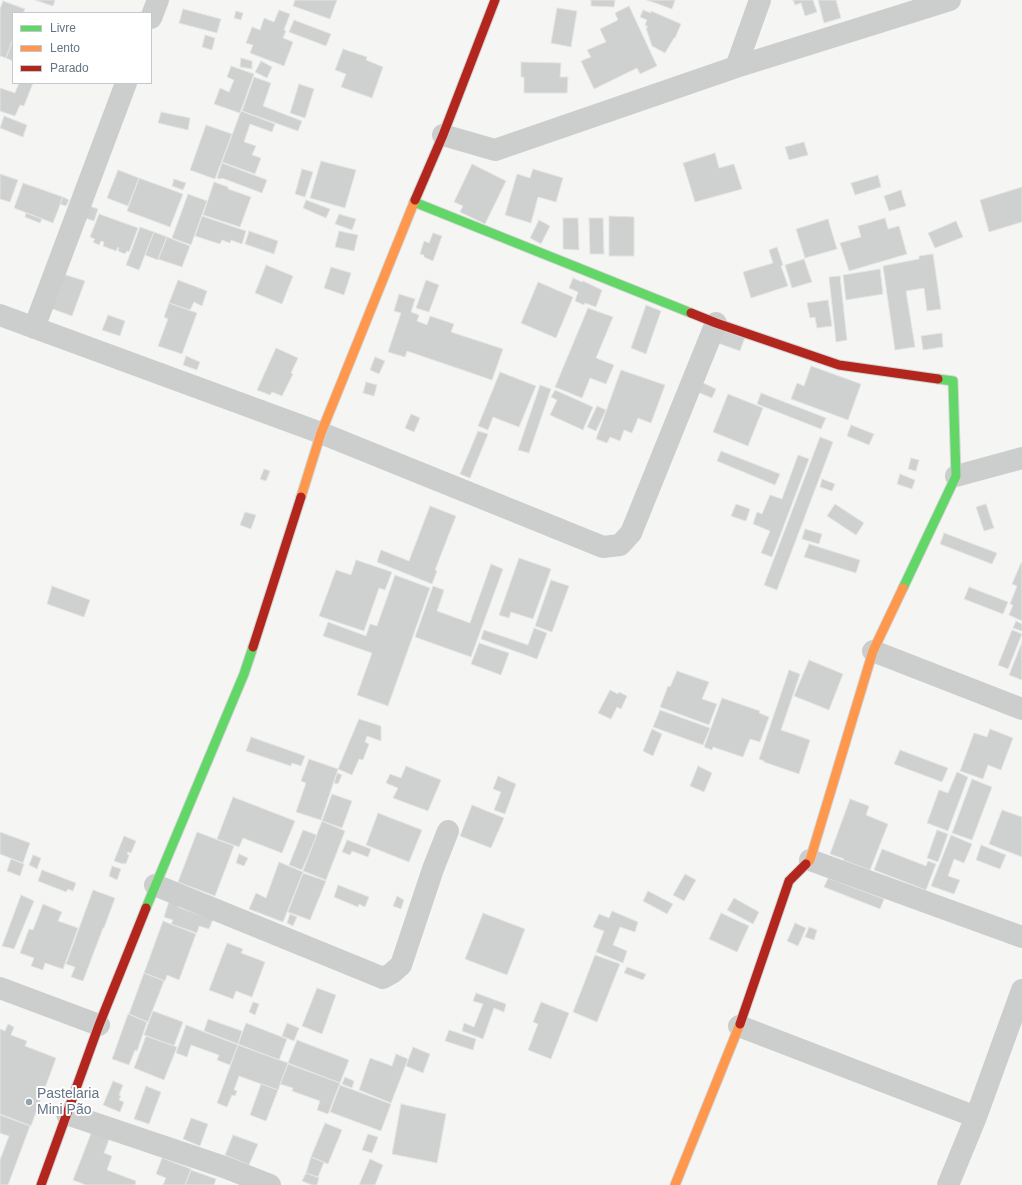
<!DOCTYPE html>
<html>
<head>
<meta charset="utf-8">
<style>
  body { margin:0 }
  #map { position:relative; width:1022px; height:1185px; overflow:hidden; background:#f5f5f3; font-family:Arial,sans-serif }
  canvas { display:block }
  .legend { position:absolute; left:12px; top:12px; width:140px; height:72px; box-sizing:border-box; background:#fff; border:1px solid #c1c8ce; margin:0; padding:5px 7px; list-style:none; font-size:12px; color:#637585 }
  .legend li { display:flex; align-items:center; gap:8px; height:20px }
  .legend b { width:20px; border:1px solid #c1c8ce }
</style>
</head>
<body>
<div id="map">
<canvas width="1022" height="1185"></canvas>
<ul class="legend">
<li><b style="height:5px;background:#63d668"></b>Livre</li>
<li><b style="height:5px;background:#ff974d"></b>Lento</li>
<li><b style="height:5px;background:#b3261e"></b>Parado</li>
</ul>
</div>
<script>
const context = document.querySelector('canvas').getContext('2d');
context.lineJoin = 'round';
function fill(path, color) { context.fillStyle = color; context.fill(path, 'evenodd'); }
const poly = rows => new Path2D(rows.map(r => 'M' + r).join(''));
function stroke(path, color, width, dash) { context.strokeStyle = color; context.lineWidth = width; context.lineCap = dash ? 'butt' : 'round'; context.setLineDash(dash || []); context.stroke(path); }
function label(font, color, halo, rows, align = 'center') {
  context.font = font + ' Arial,sans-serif'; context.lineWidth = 4; context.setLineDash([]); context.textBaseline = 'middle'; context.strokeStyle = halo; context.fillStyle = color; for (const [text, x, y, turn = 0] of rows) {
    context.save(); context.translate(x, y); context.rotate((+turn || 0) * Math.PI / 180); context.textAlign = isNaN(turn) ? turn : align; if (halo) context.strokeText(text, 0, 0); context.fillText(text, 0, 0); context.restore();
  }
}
const building = poly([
  [35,0,55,0,53,6,35,0],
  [295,0,337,0,330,19,293,6,295,0],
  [591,0,615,0,614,7,591,6,591,0],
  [647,0,675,0,672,9,647,0],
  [793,0,813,0,817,12,805,16,801,3,795,5,793,0],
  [818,0,836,0,841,18,824,23,818,0],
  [3,1,25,9,23,13,13,13,13,39,6,58,0,56,0,9,3,1],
  [629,6,657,66,640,74,637,68,594,89,581,61,591,57,587,50,606,42,600,29,618,20,615,13,629,6],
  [557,8,577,11,571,47,551,43,557,8],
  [183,9,221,19,217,33,179,23,183,9],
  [279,10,290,14,284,30,286,31,283,38,293,42,284,66,250,53,253,45,246,43,252,27,260,30,264,18,274,22,279,10],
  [643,10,651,13,651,11,681,24,675,38,674,38,665,53,652,46,646,28,648,27,645,25,647,20,640,17,643,10],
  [236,11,243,13,241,20,234,18,236,11],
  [294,20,331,34,326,46,289,32,294,20],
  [205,35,215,38,212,50,202,47,205,35],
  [13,39,13,61,6,58,13,39],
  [343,49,367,57,366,60,383,67,372,98,341,87,346,74,335,70,343,49],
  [241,58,252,61,252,69,240,67,241,58],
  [261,61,272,67,267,78,255,72,261,61],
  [521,62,561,63,560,77,568,77,567,93,524,93,524,77,521,77,521,62],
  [231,66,254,74,240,113,214,104,220,88,229,92,234,80,227,77,231,66],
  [254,77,271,83,263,106,302,121,298,131,242,111,254,77],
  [19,83,33,83,24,106,20,105,15,116,0,111,0,88,15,93,19,83],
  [299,84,314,89,305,118,290,113,299,84],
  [241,111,275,124,272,132,250,124,244,142,256,146,252,155,261,158,255,174,222,162,241,111],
  [161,112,190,118,188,130,158,123,161,112],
  [4,116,27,125,23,137,0,128,4,116],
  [206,125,232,134,215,179,190,170,206,125],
  [804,142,808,155,789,160,785,147,804,142],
  [715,153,719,168,734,164,742,189,695,202,683,163,715,153],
  [321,161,356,170,345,208,310,198,321,161],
  [222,163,267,180,262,193,222,178,221,179,217,178,222,163],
  [472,164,506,181,485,224,460,212,463,206,454,202,472,164],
  [302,169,313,172,305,197,295,194,302,169],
  [533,169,563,178,556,202,538,197,531,223,505,215,517,174,530,178,533,169],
  [118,170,139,178,128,206,107,198,118,170],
  [0,174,18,180,10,202,0,199,0,174],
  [878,175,881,187,855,195,851,183,878,175],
  [139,178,183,194,170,227,127,211,139,178],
  [174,179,186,183,183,190,172,186,174,179],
  [214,182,228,187,228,189,251,197,240,227,203,215,214,182],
  [23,183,63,197,53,223,14,208,23,183],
  [1022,187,1022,222,989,232,980,200,1022,187],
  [901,190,906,206,889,211,884,196,901,190],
  [188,194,207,201,191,245,172,238,188,194],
  [63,197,69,200,66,206,60,204,63,197],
  [306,200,330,209,326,218,303,208,306,200],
  [89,206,98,209,94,221,85,218,89,206],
  [26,213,42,219,40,223,25,217,26,213],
  [99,214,138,228,129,252,127,251,125,254,118,251,119,248,118,247,116,251,103,246,104,242,101,241,99,245,93,242,95,239,90,237,99,214],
  [339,214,356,219,352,230,335,224,339,214],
  [202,216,246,231,242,244,231,240,230,243,222,240,220,244,195,236,202,216],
  [609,216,634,217,634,256,609,256,609,216],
  [563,218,578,218,579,250,563,249,563,218],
  [589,218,603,218,604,254,590,254,589,218],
  [885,218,888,229,899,226,907,254,849,271,840,243,861,237,858,226,885,218],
  [828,219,837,249,805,258,796,229,828,219],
  [539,220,550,226,541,244,530,238,539,220],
  [956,221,963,237,935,248,928,233,956,221],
  [140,227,154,232,139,270,126,265,140,227],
  [249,231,278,241,274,254,245,244,249,231],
  [339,231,358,235,354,251,335,247,339,231],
  [154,232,167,237,158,260,145,255,154,232],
  [433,233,442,236,433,261,424,257,424,255,420,254,424,241,429,243,433,233],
  [167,237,190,246,182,267,158,259,167,237],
  [777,247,783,265,781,266,788,286,751,298,743,272,773,263,769,250,777,247],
  [933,254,941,309,927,311,924,288,906,291,915,347,895,350,883,266,919,259,919,256,933,254],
  [804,259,812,282,792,288,785,265,804,259],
  [266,265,293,276,282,304,255,293,266,265],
  [331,267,351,273,344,295,324,288,331,267],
  [880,269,883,294,846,300,843,275,880,269],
  [63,274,85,281,72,316,50,308,63,274],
  [840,276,847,340,836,342,829,277,840,276],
  [573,278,582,282,583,281,602,290,596,307,585,303,584,305,575,301,578,292,569,288,573,278],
  [178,280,207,291,202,306,194,302,190,310,169,303,178,280],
  [426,280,439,285,429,312,416,308,426,280],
  [538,282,573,297,556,338,521,323,538,282],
  [399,294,415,299,411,312,419,315,417,321,427,325,430,316,454,324,451,332,503,349,492,380,407,351,405,357,388,352,401,313,394,311,399,294],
  [828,300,832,326,817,328,815,317,810,318,807,303,828,300],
  [169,303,197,313,182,354,158,346,168,319,164,317,169,303],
  [646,305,661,311,646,354,631,348,646,305],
  [588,308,613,317,596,358,614,365,606,384,590,378,582,398,555,387,588,308],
  [108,315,125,321,120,336,102,330,108,315],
  [720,328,745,337,740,351,715,342,720,328],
  [942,333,943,347,923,350,921,336,942,333],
  [276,348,298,358,291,373,293,374,282,396,272,392,270,395,257,390,276,348],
  [186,356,200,362,197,370,183,365,186,356],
  [375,357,385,361,379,374,370,370,375,357],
  [811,366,861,384,848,420,791,399,797,383,804,386,811,366],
  [621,370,665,385,651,423,638,418,632,433,624,430,620,441,610,437,607,443,596,439,621,370],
  [500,372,536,386,519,427,493,417,488,430,478,426,500,372],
  [699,381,716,389,712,398,695,391,699,381],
  [366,382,377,385,374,396,363,393,366,382],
  [540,385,551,389,529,453,518,450,540,385],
  [555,390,593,407,583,430,550,415,557,400,551,397,555,390],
  [761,393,826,418,821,429,757,404,761,393],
  [728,394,763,408,748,446,713,432,728,394],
  [597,406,606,410,596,431,587,427,597,406],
  [411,414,420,418,414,432,405,428,411,414],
  [851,425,874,434,869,445,847,436,851,425],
  [478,431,488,434,470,478,460,474,478,431],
  [820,437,833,442,777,590,764,585,820,437],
  [721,451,780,474,775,485,717,461,721,451],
  [798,455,809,459,772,557,761,553,770,531,753,524,757,512,762,514,770,495,782,499,798,455],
  [911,458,919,460,916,471,908,469,911,458],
  [264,469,270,471,266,481,260,479,264,469],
  [900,474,915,480,912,489,897,484,900,474],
  [822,479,835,484,832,491,820,487,822,479],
  [736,504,750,509,746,521,731,516,736,504],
  [835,504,864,523,856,535,827,516,835,504],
  [986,504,994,528,984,531,976,507,986,504],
  [430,506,456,516,435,570,437,571,432,584,377,562,381,550,409,561,430,506],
  [245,512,256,515,251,529,240,525,245,512],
  [805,529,822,534,819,544,802,539,805,529],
  [944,533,997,553,992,564,940,544,944,533],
  [809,544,860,560,856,573,804,557,809,544],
  [519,558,551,569,533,619,511,612,509,618,499,615,519,558],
  [356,560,392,572,385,590,379,588,364,631,319,616,336,570,351,575,356,560],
  [1021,563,1022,563,1022,621,1009,615,1013,605,1010,604,1017,586,1012,584,1021,563],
  [491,564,503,569,471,657,415,637,433,586,444,590,437,611,470,623,491,564],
  [395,575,430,588,388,706,357,695,372,653,323,636,328,622,366,636,370,624,377,626,395,575],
  [551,580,569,586,552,632,535,626,551,580],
  [52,586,90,600,84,617,47,604,52,586],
  [969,587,1008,602,1003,614,964,599,969,587],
  [1016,621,1022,624,1022,631,1013,628,1016,621],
  [534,628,547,633,537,659,481,639,484,630,528,645,534,628],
  [1012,630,1022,634,1008,669,998,665,1012,630],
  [1022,642,1022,680,1009,675,1022,642],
  [479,643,509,653,501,675,471,664,479,643],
  [809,660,843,674,829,710,794,696,809,660],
  [789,670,800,674,781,730,810,740,799,774,764,762,764,761,759,759,789,670],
  [677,671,709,682,702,699,717,704,709,725,660,707,668,686,670,687,677,671],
  [610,690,618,694,619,692,627,696,621,709,617,707,611,719,598,713,610,690],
  [722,698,760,711,759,713,769,717,760,742,750,739,743,757,713,747,712,750,704,747,722,698],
  [660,710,710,728,703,745,653,727,660,710],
  [359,719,381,726,381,741,367,736,365,742,369,744,363,760,359,759,352,775,338,769,359,719],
  [652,729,662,734,653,756,643,751,652,729],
  [990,729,1013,738,1001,770,988,765,983,779,960,771,974,733,987,737,990,729],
  [251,737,305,756,301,766,292,763,291,766,246,751,251,737],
  [900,750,948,768,942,782,894,764,900,750],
  [309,759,338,769,321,820,296,812,306,783,301,781,309,759],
  [406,766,441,780,428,811,393,798,398,788,386,783,390,774,401,778,406,766],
  [698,766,712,773,704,792,690,786,698,766],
  [957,772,968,777,948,831,927,823,939,790,948,793,957,772],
  [337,773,342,775,338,784,334,783,337,773],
  [498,776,516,784,505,814,494,810,501,792,493,789,498,776],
  [972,779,992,787,972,840,952,833,972,779],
  [332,794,352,801,342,828,322,821,332,794],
  [233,797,295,821,282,853,243,838,239,847,217,839,233,797],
  [850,799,869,806,866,815,888,824,870,870,843,860,844,859,830,854,850,799],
  [472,805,504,818,491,848,460,836,472,805],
  [1002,810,1022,817,1022,857,989,844,1002,810],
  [378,813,422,830,409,862,366,845,378,813],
  [322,821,345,831,326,880,303,871,322,821],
  [303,830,317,835,302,870,289,865,303,830],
  [937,830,948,834,938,862,927,858,937,830],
  [0,832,30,843,23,863,0,854,0,832],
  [197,832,234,846,215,896,178,882,197,832],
  [951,835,972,844,964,863,954,859,948,876,960,880,954,894,931,886,951,835],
  [124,836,136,841,131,853,128,852,127,854,129,855,126,864,124,863,123,864,114,861,124,836],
  [347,840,371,849,368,857,352,851,350,855,342,852,347,840],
  [981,845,1006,855,1000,869,976,860,981,845],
  [882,849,926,866,928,861,936,864,926,890,874,870,882,849],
  [239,854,248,858,244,866,236,863,239,854],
  [33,855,41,858,37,869,29,865,33,855],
  [11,859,24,864,20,876,7,871,11,859],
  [279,862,303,872,283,922,249,909,256,893,266,898,279,862],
  [112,866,121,869,117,880,109,876,112,866],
  [42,870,76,883,73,891,68,889,66,892,38,881,42,870],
  [303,873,326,881,310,920,288,912,303,873],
  [685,874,696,880,684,901,673,895,685,874],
  [828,878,884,899,880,909,824,887,828,878],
  [338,885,369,897,365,907,359,904,358,907,334,897,338,885],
  [93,890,115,898,104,928,103,928,83,981,71,977,75,967,66,964,93,890],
  [648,891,673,904,667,914,643,901,648,891],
  [21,895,34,901,14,949,2,946,21,895],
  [397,896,404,900,401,909,393,906,397,896],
  [734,898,759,912,753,924,727,910,734,898],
  [169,901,179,904,178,907,200,915,214,917,209,929,199,926,197,933,171,924,173,920,164,917,169,901],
  [43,904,62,912,58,921,78,928,63,969,45,963,43,970,31,966,34,958,20,953,29,929,33,930,43,904],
  [612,911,638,922,635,932,620,927,613,945,627,951,623,963,596,952,604,931,593,927,599,914,609,918,612,911],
  [483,913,525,929,507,975,465,959,483,913],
  [721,913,749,926,737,952,709,939,721,913],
  [290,914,297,917,293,926,287,923,290,914],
  [163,921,196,934,179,980,167,975,165,981,144,973,163,921],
  [795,923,806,928,798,946,787,941,795,923],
  [809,927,817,930,814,940,805,937,809,927],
  [227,943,243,949,241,953,265,962,252,997,236,991,233,999,209,990,227,943],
  [595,955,620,964,597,1022,573,1012,595,955],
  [627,967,646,974,643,980,624,973,627,967],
  [144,973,164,981,148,1022,129,1014,144,973],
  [317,988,336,995,322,1034,302,1026,317,988],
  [476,993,506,1004,504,1012,494,1008,483,1039,462,1031,464,1023,474,1027,483,1004,473,1001,476,993],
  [253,1002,259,1004,255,1015,249,1012,253,1002],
  [541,1002,569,1013,551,1059,528,1050,538,1024,533,1022,541,1002],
  [153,1011,183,1022,174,1046,144,1035,153,1011],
  [128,1014,147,1022,137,1051,135,1050,129,1065,112,1059,128,1014],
  [208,1019,242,1031,238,1044,204,1031,208,1019],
  [246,1023,287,1039,279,1060,238,1044,246,1023],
  [287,1023,299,1028,294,1041,282,1036,287,1023],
  [8,1024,14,1027,11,1035,27,1041,25,1046,56,1058,31,1126,0,1114,0,1029,5,1031,8,1024],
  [186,1025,238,1045,230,1065,217,1060,219,1055,191,1045,187,1057,176,1053,186,1025],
  [449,1030,476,1039,473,1050,445,1041,449,1030],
  [146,1036,177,1047,164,1080,134,1068,146,1036],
  [297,1040,349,1060,340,1083,288,1063,297,1040],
  [238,1045,288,1063,278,1090,239,1076,234,1090,237,1091,235,1096,232,1095,227,1107,217,1103,238,1045],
  [413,1047,430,1054,423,1073,406,1066,413,1047],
  [396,1054,408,1059,391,1103,359,1090,370,1058,392,1066,396,1054],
  [288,1064,340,1083,328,1114,317,1110,320,1101,292,1091,293,1088,280,1084,288,1064],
  [345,1077,354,1081,352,1088,342,1084,345,1077],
  [113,1081,123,1085,119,1095,121,1096,119,1100,124,1102,120,1112,103,1105,113,1081],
  [261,1084,278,1090,266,1121,250,1115,261,1084],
  [340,1085,391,1104,381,1131,330,1112,340,1085],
  [146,1086,161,1092,149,1124,134,1119,146,1086],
  [401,1104,446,1114,437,1163,392,1154,401,1104],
  [0,1115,30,1126,8,1185,0,1185,0,1160,9,1136,0,1133,0,1115],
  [191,1118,208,1124,200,1146,183,1139,191,1118],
  [325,1123,342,1130,328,1164,311,1157,325,1123],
  [92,1131,110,1137,104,1153,112,1156,107,1170,136,1181,135,1185,86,1185,73,1180,92,1131],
  [368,1134,378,1137,372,1153,362,1150,368,1134],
  [233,1135,258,1144,249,1165,225,1155,233,1135],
  [311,1157,324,1162,318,1177,306,1173,311,1157],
  [162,1158,191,1169,185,1185,163,1185,166,1178,156,1174,162,1158],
  [370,1159,383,1165,375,1185,359,1185,370,1159],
  [191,1170,216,1179,214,1185,185,1185,191,1170],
  [306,1173,319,1178,317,1185,312,1185,302,1181,306,1173]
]);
fill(building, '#cfd0d0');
stroke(building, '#e4e4e3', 1);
const fast = poly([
  [414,202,691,313],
  [903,588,956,476,953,381,938,379],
  [146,908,244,674,253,647]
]);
const slow = poly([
  [301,497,321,433,415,200],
  [806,864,810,860,873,651,903,588],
  [675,1185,740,1024]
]);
const jam = poly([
  [415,200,443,135,495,0],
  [691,313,716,323,839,365,938,379],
  [253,647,301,497],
  [740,1024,789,881,806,864],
  [41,1185,99,1025,146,908]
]);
stroke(fast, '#d1d3d3', 11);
stroke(slow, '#d1d3d3', 11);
stroke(jam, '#d1d3d3', 11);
stroke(poly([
  [151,18,158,0],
  [736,67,760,0],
  [443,135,495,150,736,67,950,0],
  [0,315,321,433,603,547,620,545,631,533,716,323],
  [34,328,126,83],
  [956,476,1022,458],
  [873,651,1022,709],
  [810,860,1022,937],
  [155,885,383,978,392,973,401,965,433,869,448,831],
  [0,988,99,1025],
  [739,1026,976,1117],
  [67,1114,224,1167,270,1185],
  [948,1185,976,1117,1022,990]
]), '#cccece', 22);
stroke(fast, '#63d668', 9);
stroke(slow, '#ff974d', 9);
stroke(jam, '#b3261e', 9);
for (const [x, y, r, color] of [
  [29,1102,4,"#96a2ac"]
]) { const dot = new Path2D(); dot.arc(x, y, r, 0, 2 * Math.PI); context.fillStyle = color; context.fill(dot); stroke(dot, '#fff', 1.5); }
label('14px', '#637585', '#fff', [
  ["Pastelaria",37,1094],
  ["Mini Pão",37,1110]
], 'left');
</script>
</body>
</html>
